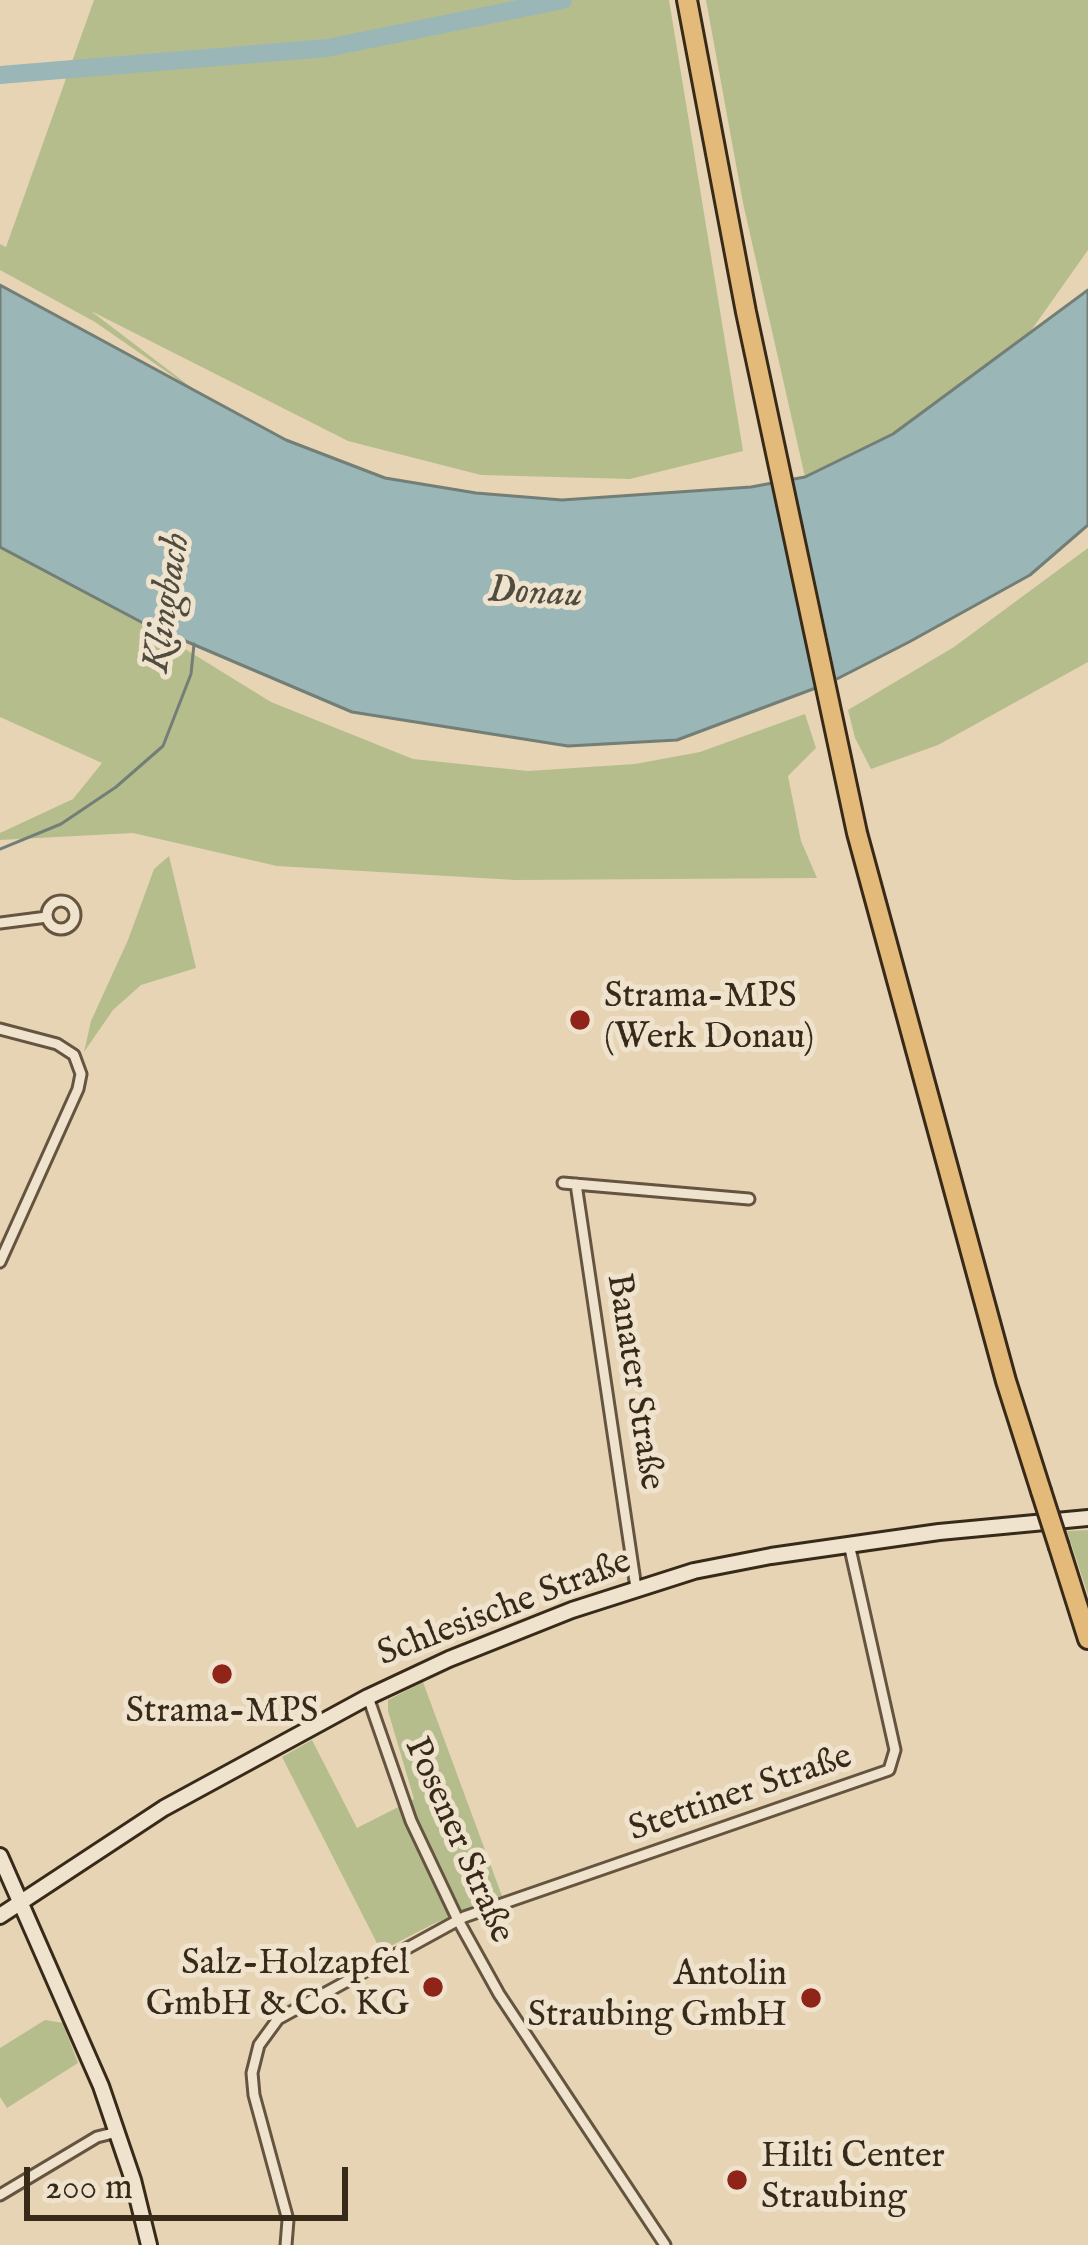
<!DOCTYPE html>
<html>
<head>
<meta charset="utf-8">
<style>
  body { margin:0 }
  #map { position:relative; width:1088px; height:2245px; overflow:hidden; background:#e7d4b4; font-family:"IM FELL English",serif }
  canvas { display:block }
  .scale { position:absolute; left:24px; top:2167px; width:324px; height:54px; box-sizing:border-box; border:6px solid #382a19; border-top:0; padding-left:15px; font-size:36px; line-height:42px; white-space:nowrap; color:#382a19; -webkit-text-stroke:9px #efe3ce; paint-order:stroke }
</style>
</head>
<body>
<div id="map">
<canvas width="1088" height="2245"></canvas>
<div class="scale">200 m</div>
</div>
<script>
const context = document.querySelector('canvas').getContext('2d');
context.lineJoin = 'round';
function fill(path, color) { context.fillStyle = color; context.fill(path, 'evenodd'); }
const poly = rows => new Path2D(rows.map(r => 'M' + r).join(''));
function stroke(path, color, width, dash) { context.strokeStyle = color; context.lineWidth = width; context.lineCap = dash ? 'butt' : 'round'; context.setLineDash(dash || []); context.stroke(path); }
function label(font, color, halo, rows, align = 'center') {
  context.font = font + ' "IM FELL English",serif'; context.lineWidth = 10; context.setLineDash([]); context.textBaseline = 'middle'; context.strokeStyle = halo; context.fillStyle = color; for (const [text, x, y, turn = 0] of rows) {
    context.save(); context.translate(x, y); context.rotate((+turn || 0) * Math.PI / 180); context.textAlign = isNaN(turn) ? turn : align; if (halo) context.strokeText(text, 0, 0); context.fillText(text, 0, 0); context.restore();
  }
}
fill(poly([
  [94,0,669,0,743,451,630,479,481,475,348,441,91,311,213,404,95,322,0,270,0,244,6,247],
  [706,0,1088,0,1088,250,1023,342,893,434,805,477,743,203],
  [0,547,143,623,271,702,413,759,528,771,635,764,700,752,805,714,816,748,788,776,801,841,817,878,515,880,277,866,133,833,0,840,0,833,73,799,102,763,0,717],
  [1088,548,1088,662,938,745,871,769,855,738,848,710,954,647],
  [169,856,196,968,141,985,113,1010,84,1052,91,1021,128,940,154,869],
  [1088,1530,1088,1595,1067,1531],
  [423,1682,502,1896,433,1924,381,1951,282,1757,312,1740,357,1828,414,1799,388,1711,388,1700],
  [45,2020,63,2023,78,2063,7,2108,0,2097,0,2048]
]), '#b6bd8d');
const water = poly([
  [0,285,286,440,385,478,476,493,562,500,751,487,805,477,893,434,1088,290,1088,525,1030,575,909,642,829,683,677,740,568,746,352,712,143,623,0,547,0,285]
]);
fill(water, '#9ab6b6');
stroke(water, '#737e77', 3);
fill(poly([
  [792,473,838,686,816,695,770,477]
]), '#e7d4b4');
stroke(poly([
  [0,849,61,824,116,787,163,746,191,674,194,644]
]), '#737e77', 3);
stroke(poly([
  [0,75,327,48,563,0]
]), '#9ab6b6', 18);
const street = poly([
  '47 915a14 14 0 1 1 28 0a14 14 0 1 1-28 0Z',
  [0,923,47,917],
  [0,1029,57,1044,74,1055,81,1074,78,1089,0,1262],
  [563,1183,749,1199],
  [576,1184,636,1588],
  [368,1697,411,1821,458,1920,499,1994,665,2245],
  [0,2195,97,2137,117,2132],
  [286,2245,288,2220,254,2095,252,2073,259,2045,278,2019,464,1917,889,1770,895,1750,849,1544]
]);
const secondary = poly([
  [0,1856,101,2086,133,2180,149,2245],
  [0,1916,164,1808,368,1697,449,1659,572,1610,694,1571,771,1556,939,1532,1088,1518]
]);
const highway = poly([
  [687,0,746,312,857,833,1006,1381,1041,1491],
  [1059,1547,1088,1639]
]);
stroke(street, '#645440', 15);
stroke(secondary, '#382a19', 20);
stroke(highway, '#382a19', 24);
stroke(street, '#efe3ce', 9);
stroke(secondary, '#efe3ce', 14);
stroke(highway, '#e4ba7a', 18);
const highwayBridge = poly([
  [1041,1491,1059,1547]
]);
stroke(highwayBridge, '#382a19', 24, []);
stroke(highwayBridge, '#e4ba7a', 18);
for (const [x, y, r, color] of [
  [580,1020,12,"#8f2418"],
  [222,1674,12,"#8f2418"],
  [433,1987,12,"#8f2418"],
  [811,1998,12,"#8f2418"],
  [737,2180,12,"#8f2418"]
]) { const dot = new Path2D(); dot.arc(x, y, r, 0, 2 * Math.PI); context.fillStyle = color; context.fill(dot); stroke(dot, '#efe3ce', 4.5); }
label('36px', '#382a19', '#efe3ce', [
  ["Strama-MPS",604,999],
  ["(Werk Donau)",604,1040],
  ["Strama-MPS",222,1714,"center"],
  ["Salz-Holzapfel",409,1966,"right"],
  ["GmbH & Co. KG",409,2007,"right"],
  ["Antolin",787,1977,"right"],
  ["Straubing GmbH",787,2018,"right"],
  ["Hilti Center",761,2159],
  ["Straubing",761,2200]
], 'left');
label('36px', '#382a19', '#efe3ce', [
  ["Banater Straße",633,1382,81],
  ["Schlesische Straße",505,1610,-21],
  ["Stettiner Straße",741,1795,-19],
  ["Posener Straße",457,1841,66]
]);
label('italic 39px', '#504d40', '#efe3ce', [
  ["Donau",535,595,3],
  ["Klingbach",169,603,-81]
]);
</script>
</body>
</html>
